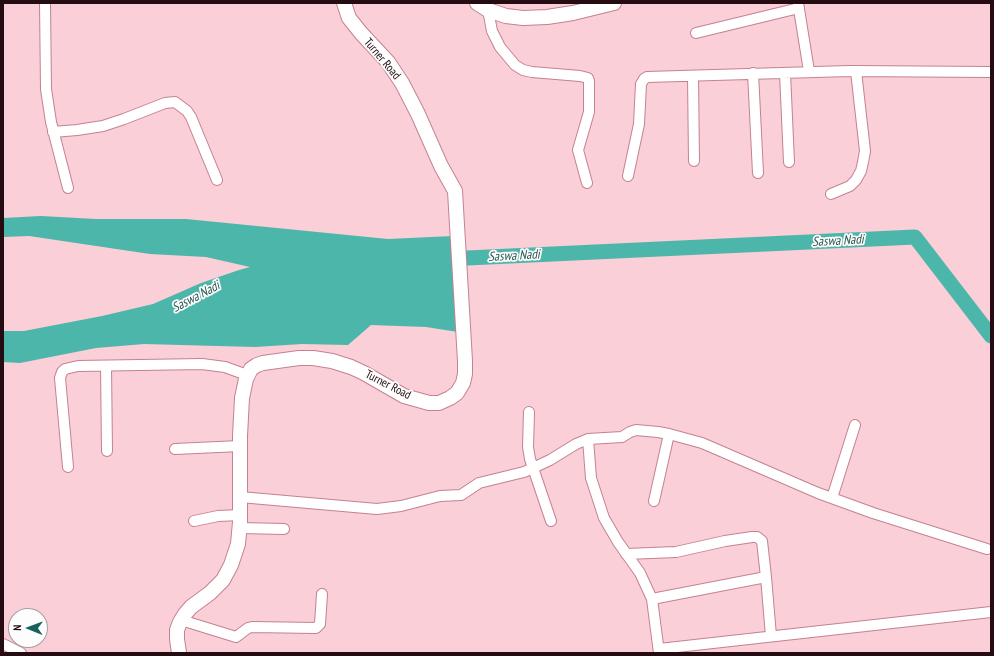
<!DOCTYPE html>
<html>
<head>
<meta charset="utf-8">
<style>
  body { margin:0 }
  #map { position:relative; width:994px; height:656px; overflow:hidden; background:#facfd7; font-family:"PT Sans Narrow",sans-serif }
  canvas { display:block }
  .frame { position:absolute; inset:0; border:4px solid #240c12; pointer-events:none }
  .north { position:absolute; left:8px; top:608px; width:40px; height:40px; box-sizing:border-box; background:#fdfdfd; border:1px solid #a69d9f; border-radius:50%; rotate:271deg; font-size:11px; font-weight:700; line-height:16px; text-align:center; color:#240c12 }
  .north::after { content:''; display:block; margin:auto; width:14px; height:18px; background:#17635c; clip-path:polygon(50% 0,100% 100%,50% 72%,0 100%) }
</style>
</head>
<body>
<div id="map">
<canvas width="994" height="656"></canvas>
<div class="frame"></div>
<div class="north">N</div>
</div>
<script>
const context = document.querySelector('canvas').getContext('2d');
context.lineJoin = 'round';
function fill(path, color) { context.fillStyle = color; context.fill(path, 'evenodd'); }
const poly = rows => new Path2D(rows.map(r => 'M' + r).join(''));
function stroke(path, color, width, dash) { context.strokeStyle = color; context.lineWidth = width; context.lineCap = dash ? 'butt' : 'round'; context.setLineDash(dash || []); context.stroke(path); }
function label(font, color, halo, rows, align = 'center') {
  context.font = font + ' "PT Sans Narrow",sans-serif'; context.lineWidth = 3.5; context.setLineDash([]); context.textBaseline = 'middle'; context.strokeStyle = halo; context.fillStyle = color; for (const [text, x, y, turn = 0] of rows) {
    context.save(); context.translate(x, y); context.rotate((+turn || 0) * Math.PI / 180); context.textAlign = isNaN(turn) ? turn : align; if (halo) context.strokeText(text, 0, 0); context.fillText(text, 0, 0); context.restore();
  }
}
fill(poly([
  [41,216,96,219,186,219,388,239,453,236,458,332,426,327,371,325,348,345,302,344,255,347,144,344,96,348,20,363,3,362,3,331,24,331,102,316,153,304,201,283,239,270,250,267,206,257,150,254,29,236,3,237,3,218]
]), '#4cb6aa');
stroke(poly([
  [446,259,915,237,991,336]
]), '#4cb6aa', 15);
const street = poly([
  [45,3,46,89,51,122,68,188],
  [798,3,809,71],
  [488,10,492,31,500,47,515,65,523,70,532,72,580,76,588,78,589,81,589,112,578,150,587,183],
  [696,33,799,8],
  [753,73,758,173],
  [785,73,789,162],
  [693,76,694,161],
  [53,132,77,130,103,126,124,119,165,103,175,102,187,111,191,117,217,180],
  [628,176,639,124,641,84,644,79,647,77,849,71,991,72],
  [831,194,850,186,856,180,861,171,863,162,865,151,856,71],
  [106,366,107,451],
  [529,412,528,447,530,459,551,521],
  [588,439,622,437,630,432,636,430,658,432,669,434,702,443,818,493,873,513,987,549],
  [175,449,240,446],
  [68,467,60,378,62,372,65,369,78,366,202,364,225,367,247,375],
  [240,497,377,509,401,506,440,496,461,495,479,483,524,472,533,468,550,460,576,444,588,439,591,478,604,518,618,542,640,573,652,599,659,653],
  [832,498,855,425],
  [654,501,669,434],
  [194,521,218,516,240,515],
  [240,528,284,529],
  [626,554,676,552,725,541,752,537,757,537,762,541,766,577,652,599],
  [766,577,771,636],
  [181,620,236,637,248,628,252,627,316,628,320,624,322,594],
  [3,644,21,653],
  [659,649,991,612]
]);
const secondary = poly([
  [477,3,488,10,506,16,523,18,547,17,573,13,614,3],
  [179,653,177,639,177,630,180,622,185,614,191,607,210,593,223,580,231,565,238,544,240,522,240,436,242,398,246,379,251,369,257,365,263,363,299,358,313,358,332,361,351,367,364,373,404,396,429,403,439,403,450,398,457,393,463,383,465,374,465,361,455,191,441,166,418,114,402,83,388,62,361,33,349,18,344,3]
]);
stroke(street, '#c48290', 12);
stroke(secondary, '#c48290', 16);
stroke(street, '#fff', 10);
stroke(secondary, '#fff', 14);
label('12px', '#240c12', '#fdfdfd', [
  ["Turner Road",382,59,50],
  ["Turner Road",388,385,27]
]);
label('italic 13px', '#2a5852', '#fdfdfd', [
  ["Saswa Nadi",838,241,-3],
  ["Saswa Nadi",514,256,-3],
  ["Saswa Nadi",196,297,-28]
]);
</script>
</body>
</html>
